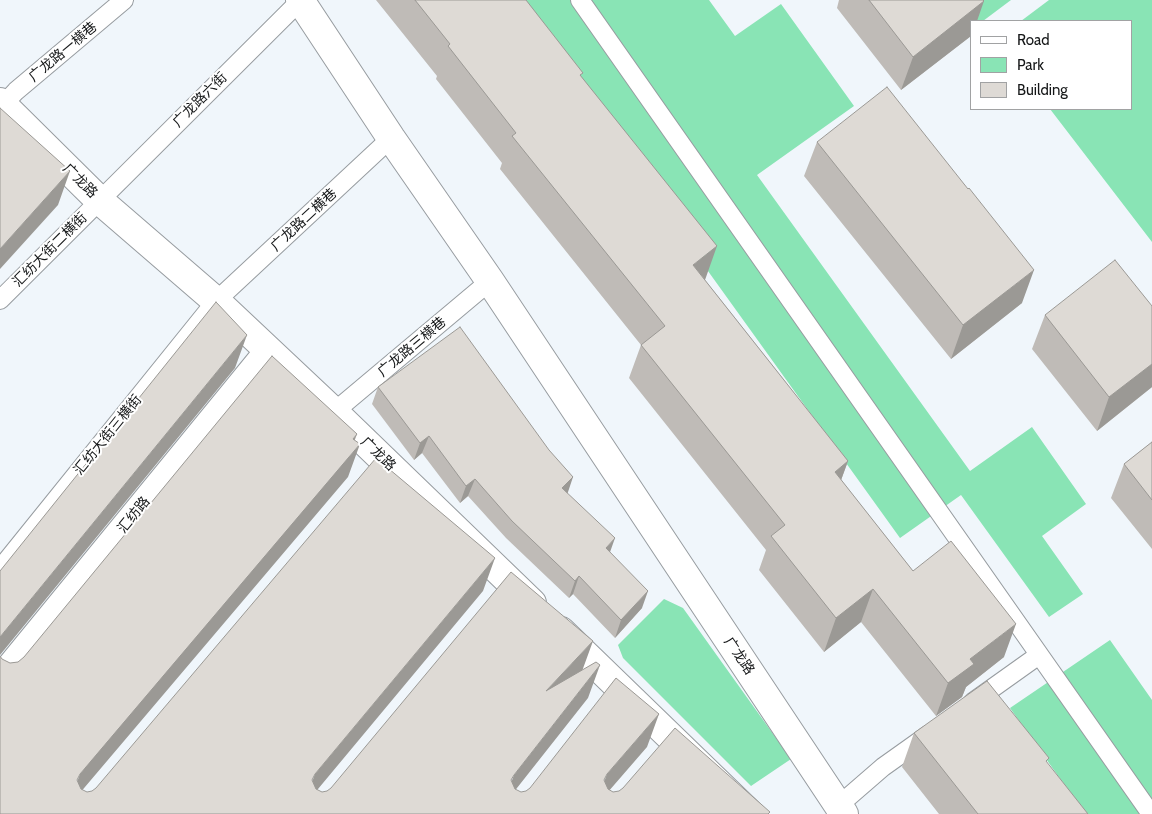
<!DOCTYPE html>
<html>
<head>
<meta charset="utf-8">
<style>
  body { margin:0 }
  #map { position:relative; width:1152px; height:814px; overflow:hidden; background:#f0f6fb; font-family:Cabin,sans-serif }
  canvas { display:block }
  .legend { position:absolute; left:970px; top:20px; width:162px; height:90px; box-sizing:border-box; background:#fff; border:1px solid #a1a2a3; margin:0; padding:6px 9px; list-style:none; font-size:15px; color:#151718 }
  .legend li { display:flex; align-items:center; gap:10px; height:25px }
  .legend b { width:25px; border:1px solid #a1a2a3 }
</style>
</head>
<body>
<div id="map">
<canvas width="1152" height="814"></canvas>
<ul class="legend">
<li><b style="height:6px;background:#fff"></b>Road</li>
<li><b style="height:14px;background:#89e4b5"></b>Park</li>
<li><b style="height:14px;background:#dedad5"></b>Building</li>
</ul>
</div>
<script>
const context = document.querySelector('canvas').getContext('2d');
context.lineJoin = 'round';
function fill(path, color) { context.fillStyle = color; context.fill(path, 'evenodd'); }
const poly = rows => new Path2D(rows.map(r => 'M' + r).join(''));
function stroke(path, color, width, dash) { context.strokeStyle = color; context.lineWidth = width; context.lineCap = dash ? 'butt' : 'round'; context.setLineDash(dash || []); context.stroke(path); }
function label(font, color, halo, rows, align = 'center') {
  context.font = font + ' Cabin,"Noto Sans SC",sans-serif'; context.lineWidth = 4; context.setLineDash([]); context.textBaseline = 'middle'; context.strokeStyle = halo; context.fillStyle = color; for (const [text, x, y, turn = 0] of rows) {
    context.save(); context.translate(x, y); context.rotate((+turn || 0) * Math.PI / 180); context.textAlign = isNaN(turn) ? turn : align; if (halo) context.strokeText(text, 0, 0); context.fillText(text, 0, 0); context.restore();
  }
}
fill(poly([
  [513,0,709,0,735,36,781,4,854,106,757,175,970,471,1032,427,1086,504,1042,536,1083,594,1049,617,961,495,900,538],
  [953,0,1011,0,983,21,971,21],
  [1049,0,1152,0,1152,242,1050,109,1131,109,1131,21,1021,21],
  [664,599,683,608,791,759,751,786,623,658,618,645],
  [1110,640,1152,700,1152,814,1085,814,1010,708]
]), '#89e4b5');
const lane = poly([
  [580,0,1151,814],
  [3,105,16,91,124,0],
  [0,300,300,1],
  [334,412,490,281],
  [0,569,216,301,391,138],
  [973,702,1039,655],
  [838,806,883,767,928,735]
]);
const street = poly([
  [300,0,391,138,490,281,844,814],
  [0,102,99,200,216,301,334,412,532,603],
  [561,631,750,814],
  [0,680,269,351]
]);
stroke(lane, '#979ca0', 20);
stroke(street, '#979ca0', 30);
stroke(lane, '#fff', 18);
stroke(street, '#fff', 28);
fill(poly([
  [376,0,526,0,581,77,705,280,848,461,841,480,913,571,1004,657,966,687,962,697,936,716,861,622,824,652,759,570,766,550,629,378,641,345,500,169,502,163,436,79,437,76],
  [839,0,983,0,971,21,971,36,901,90,837,8],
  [817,142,1022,303,951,359,804,176],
  [1152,306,1152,387,1097,431,1032,349,1045,315],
  [378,387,567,493,610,552,642,608,615,638,573,594,569,598,506,538,468,496,460,503,422,453,414,460,372,404],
  [1152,442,1152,549,1111,498,1124,464],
  [914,733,1047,763,1088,814,939,814,902,767]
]), '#bfbbb7');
fill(poly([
  [984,1,977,21,971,21,971,36,901,90,913,57],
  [70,171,58,205,0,269,0,249],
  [717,246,705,280,693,265],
  [1034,270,1022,303,951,359,963,325],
  [247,335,235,368,0,655,0,637],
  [1152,364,1152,387,1097,431,1109,397],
  [357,434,348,458,360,444,348,477,68,807,80,774],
  [429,436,422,453,414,460,420,443],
  [848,461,836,494,835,472],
  [573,477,567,495,562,488],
  [475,479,468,496,460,503,466,486],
  [615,538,609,555,606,548],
  [495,558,483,591,303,807,315,774],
  [579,576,573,594,569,598,575,581],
  [873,589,861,622,824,652,836,618],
  [648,591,642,608,615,638,621,620],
  [1016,624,1004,657,966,687,962,697,936,716,948,683,970,659],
  [593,641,581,674,546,691],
  [600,665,588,698,502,807,514,775],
  [659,714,647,747,595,807,593,812,607,774]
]), '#9b9995');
const building = poly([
  [415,0,526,0,583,73,580,75,717,246,693,265,848,461,835,472,913,571,951,541,1016,624,970,659,974,664,948,683,873,589,836,618,771,536,785,525,641,345,665,326,512,136,516,133,448,46,450,44,415,0],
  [869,0,983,0,984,1,913,57,869,0],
  [887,87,968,189,969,188,1034,270,963,325,817,142,887,87],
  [0,108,70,171,0,249,0,108],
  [1115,260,1152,306,1152,364,1109,397,1045,315,1115,260],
  [216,302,247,335,0,637,0,571,216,302],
  [460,327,549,450,573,477,562,488,615,538,606,548,648,591,621,620,579,576,575,581,512,521,475,479,466,486,429,436,420,443,378,387,460,327],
  [272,356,357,434,353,439,360,444,80,774,77,780,81,789,87,792,92,791,96,788,376,458,495,558,315,774,312,780,316,789,322,792,327,791,331,788,511,572,593,641,546,691,596,662,600,665,514,775,511,780,515,789,521,792,526,791,530,788,616,678,659,714,607,774,604,780,608,789,613,792,619,791,623,788,675,728,770,812,768,814,0,814,0,656,2,659,10,663,18,662,24,657,272,356],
  [1152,442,1152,500,1124,464,1152,442],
  [987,681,1049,758,1046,761,1088,814,978,814,914,733,987,681]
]);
fill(building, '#dedad5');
stroke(building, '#9b9995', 1);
label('14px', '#151718', '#fff', [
  ["广龙路一横巷",63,52,-40],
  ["广龙路六街",200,100,-45],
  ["广龙路",80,181,45],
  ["广龙路二横巷",304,220,-43],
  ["汇纺大街二横街",50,250,-45],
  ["广龙路三横巷",412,347,-40],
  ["汇纺大街三横街",108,435,-51],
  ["广龙路",378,454,44],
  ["汇纺路",134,515,-51],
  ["广龙路",739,656,56]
]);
</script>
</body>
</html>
